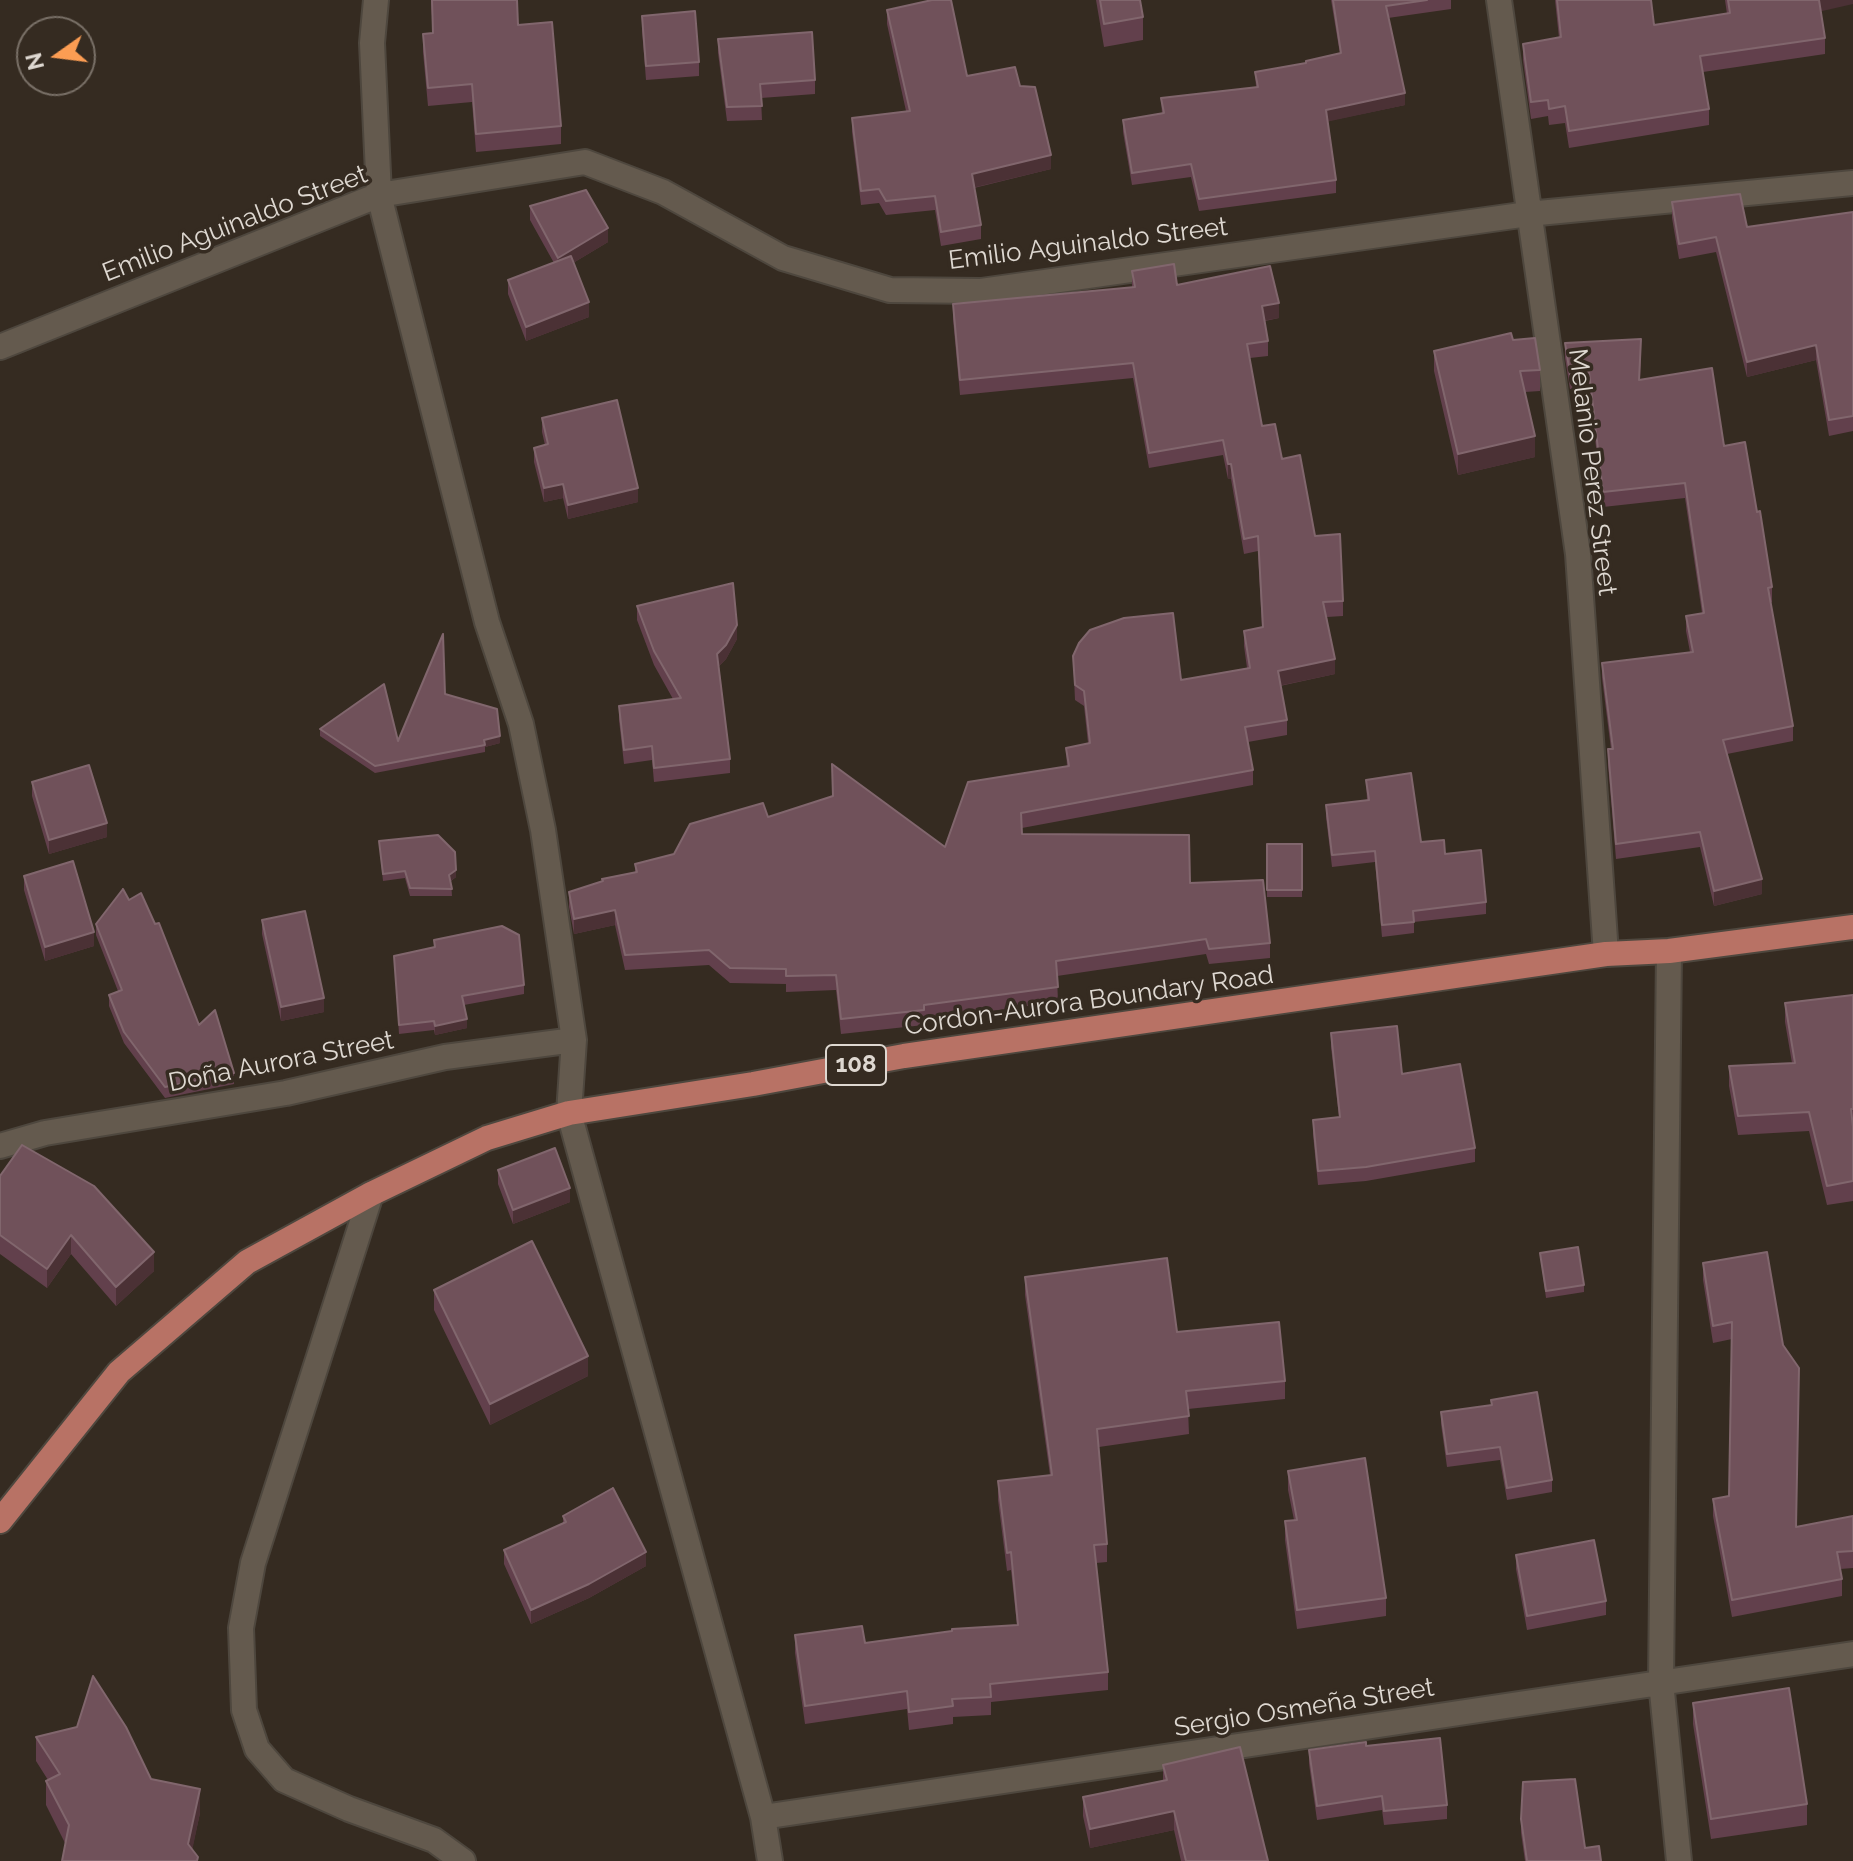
<!DOCTYPE html>
<html>
<head>
<meta charset="utf-8">
<style>
  body { margin:0 }
  #map { position:relative; width:1853px; height:1861px; overflow:hidden; background:#352b21; font-family:Raleway,sans-serif }
  canvas { display:block }
  .north { position:absolute; left:16px; top:16px; width:80px; height:80px; box-sizing:border-box; background:#352b21; border:2px solid #797067; border-radius:50%; rotate:256deg; font-size:22px; font-weight:700; line-height:32px; text-align:center; color:#ded8d1 }
  .north::after { content:''; display:block; margin:auto; width:28px; height:36px; background:#fc9d53; clip-path:polygon(50% 0,100% 100%,50% 72%,0 100%) }
</style>
</head>
<body>
<div id="map">
<canvas width="1853" height="1861"></canvas>
<div class="north">N</div>
</div>
<script>
const context = document.querySelector('canvas').getContext('2d');
context.lineJoin = 'round';
const poly = rows => new Path2D(rows.map(r => 'M' + r).join(''));
function stroke(path, color, width, dash) { context.strokeStyle = color; context.lineWidth = width; context.lineCap = dash ? 'butt' : 'round'; context.setLineDash(dash || []); context.stroke(path); }
function fill(path, color) { context.fillStyle = color; context.fill(path, 'evenodd'); }
function label(font, color, halo, rows, align = 'center') {
  context.font = font + ' Raleway,sans-serif'; context.lineWidth = 7; context.setLineDash([]); context.textBaseline = 'middle'; context.strokeStyle = halo; context.fillStyle = color; for (const [text, x, y, turn = 0] of rows) {
    context.save(); context.translate(x, y); context.rotate((+turn || 0) * Math.PI / 180); context.textAlign = isNaN(turn) ? turn : align; if (halo) context.strokeText(text, 0, 0); context.fillText(text, 0, 0); context.restore();
  }
}
const minor = poly([
  [376,0,372,43,379,195,487,622,521,724,543,830,574,1040,569,1113,763,1817,770,1861],
  [1499,0,1578,554,1606,954],
  [0,347,379,195,585,162,663,192,783,258,890,290,981,291,1528,214,1853,183],
  [1669,951,1661,1682,1679,1861],
  [0,1146,45,1133,286,1093,445,1057,574,1040],
  [371,1194,253,1563,241,1628,244,1710,257,1749,284,1780,349,1809,434,1840,463,1861],
  [763,1817,1853,1654]
]);
const major = poly([
  [0,1521,119,1372,247,1262,371,1194,487,1138,569,1113,753,1084,904,1056,1606,954,1669,951,1853,927]
]);
stroke(minor, '#4e473e', 28);
stroke(major, '#4e473e', 28);
stroke(minor, '#645a4e', 24);
stroke(major, '#b87265', 24);
fill(poly([
  [431,0,517,0,518,25,561,126,561,144,476,152,472,102,428,106,423,52,423,34,433,33],
  [1096,0,1140,0,1143,17,1143,40,1104,47],
  [1331,0,1451,0,1451,9,1388,18,1405,105,1328,121,1336,180,1336,193,1199,211,1191,177,1132,185,1123,132,1123,120,1162,114,1161,98,1256,87,1255,72,1306,64,1340,54],
  [1555,0,1651,0,1654,25,1727,14,1725,0,1853,0,1821,11,1825,38,1825,54,1703,72,1709,109,1709,125,1569,148,1565,123,1549,125,1548,116,1531,119,1523,60,1523,44,1559,38],
  [887,10,967,76,1020,86,1051,169,974,188,981,225,981,239,941,246,935,210,886,215,879,203,861,205,852,132,852,118,906,111,887,24],
  [642,16,699,62,699,76,646,80,642,30],
  [718,39,815,80,815,94,761,98,762,120,727,121,718,53],
  [1672,202,1747,227,1853,212,1853,431,1829,436,1816,360,1747,377,1716,252,1679,259,1672,218],
  [530,206,608,242,573,263,589,317,526,341,508,294,508,280,554,263,530,220],
  [1132,271,1279,318,1265,321,1268,341,1268,356,1250,358,1262,426,1282,459,1343,601,1343,616,1327,617,1335,674,1280,686,1287,720,1287,735,1248,742,1253,770,1253,785,1022,828,1022,834,1190,883,1270,943,1270,958,1209,964,1206,954,1057,976,1058,1002,924,1020,924,1025,841,1034,836,990,786,992,786,984,730,983,709,965,625,970,615,925,574,934,569,907,569,892,635,872,635,864,674,854,768,817,945,847,1067,767,1066,748,1088,743,1084,706,1075,700,1073,656,1181,680,1247,668,1244,646,1244,631,1262,627,1258,551,1244,554,1231,479,1228,479,1223,455,1149,468,1133,378,960,395,953,319,953,304,1132,287],
  [1513,340,1540,370,1540,391,1525,392,1535,457,1458,475,1434,371,1434,351],
  [1565,343,1641,354,1640,380,1724,446,1757,512,1772,587,1772,602,1770,603,1793,726,1793,741,1727,754,1762,894,1714,906,1700,847,1616,859,1608,764,1608,749,1611,749,1602,678,1602,663,1690,652,1686,631,1686,616,1702,613,1685,498,1603,507,1589,387,1570,389,1565,358],
  [542,418,638,502,568,519,563,498,544,502,534,462,534,448,545,445,542,432],
  [637,606,737,639,726,659,719,666,730,759,730,773,654,782,652,760,624,764,619,720,619,706,673,699,654,665,637,620],
  [445,694,500,743,485,747,485,752,375,773,320,736,320,729,398,741],
  [1366,780,1421,842,1445,854,1486,902,1486,914,1414,922,1414,933,1382,937,1375,862,1332,867,1326,817,1326,805,1367,800],
  [32,782,107,837,49,854,32,796],
  [379,841,456,877,451,881,452,896,410,896,405,878,383,881],
  [1267,844,1302,844,1302,897,1267,897],
  [24,876,94,946,45,961,24,890],
  [129,900,199,1025,234,1073,234,1084,165,1098,124,1043,109,1006,109,995,118,991,96,935,96,924],
  [262,920,324,1012,281,1021,262,934],
  [434,940,524,985,524,994,464,1005,467,1028,435,1035,434,1030,399,1034,394,956,434,948],
  [1853,995,1853,1201,1827,1205,1809,1131,1738,1135,1729,1086,1729,1066,1792,1063,1785,1022,1785,1003],
  [1331,1033,1402,1074,1475,1148,1475,1162,1366,1181,1318,1185,1313,1134,1313,1120,1339,1117,1331,1047],
  [498,1170,570,1202,513,1224,498,1184],
  [0,1176,154,1271,116,1306,71,1254,47,1288,0,1254],
  [1767,1252,1797,1527,1853,1516,1853,1568,1840,1569,1842,1579,1842,1596,1732,1617,1713,1516,1713,1499,1729,1496,1732,1339,1713,1343,1703,1280,1703,1263],
  [1540,1253,1584,1285,1584,1292,1546,1298],
  [1025,1277,1177,1332,1285,1381,1285,1399,1188,1409,1189,1434,1099,1447,1107,1544,1107,1562,1096,1563,1108,1672,1108,1690,991,1702,991,1715,953,1717,953,1724,909,1730,907,1709,805,1724,795,1653,795,1635,865,1643,1017,1625,1011,1570,1007,1571,998,1500,998,1481,1050,1475,1025,1295],
  [434,1290,588,1376,490,1425,434,1310],
  [1491,1400,1552,1480,1552,1492,1507,1500,1500,1460,1447,1467,1441,1424,1441,1412,1491,1406],
  [1288,1471,1386,1598,1386,1616,1297,1629,1285,1540,1285,1521,1294,1520,1288,1490],
  [563,1516,646,1566,589,1598,531,1624,504,1564,504,1550,563,1524],
  [1516,1555,1606,1601,1606,1615,1527,1630,1516,1569],
  [1693,1703,1807,1804,1807,1825,1711,1839,1693,1724],
  [36,1737,151,1779,200,1813,192,1849,198,1861,65,1843,46,1805,46,1781,48,1780,36,1761],
  [1366,1746,1447,1805,1447,1819,1384,1825,1382,1810,1317,1820,1309,1764,1309,1750],
  [1163,1765,1268,1861,1181,1861,1174,1830,1090,1848,1083,1816,1083,1797,1163,1781],
  [1521,1819,1585,1848,1601,1861,1525,1861,1521,1833]
]), '#62404c');
fill(poly([
  [1818,0,1853,0,1853,4,1818,12],
  [1405,93,1405,105,1326,122,1326,110],
  [1051,155,1051,169,972,188,972,174],
  [608,228,608,242,558,272,558,258],
  [589,302,589,317,526,341,526,327],
  [1279,303,1279,318,1262,321,1262,306],
  [1816,345,1816,360,1747,377,1747,362],
  [1535,436,1535,457,1458,475,1458,454],
  [1228,464,1231,464,1231,479,1228,479],
  [563,484,563,498,544,502,544,488],
  [638,488,638,502,568,519,568,505],
  [737,625,737,639,726,659,717,668,717,654],
  [1335,659,1335,674,1278,686,1278,671],
  [500,736,500,743,485,747,484,740],
  [107,823,107,837,49,854,49,840],
  [456,870,456,877,449,882,449,875],
  [1762,879,1762,894,1714,906,1714,891],
  [615,910,615,925,574,934,574,919],
  [94,932,94,946,45,961,45,947],
  [324,998,324,1012,281,1021,281,1007],
  [467,1019,467,1028,435,1035,435,1026],
  [570,1188,570,1202,513,1224,513,1210],
  [71,1235,71,1254,47,1288,47,1269],
  [154,1252,154,1271,116,1306,116,1287],
  [588,1356,588,1376,490,1425,490,1404],
  [646,1552,646,1566,589,1598,531,1624,531,1610],
  [200,1789,200,1813,190,1861,188,1844],
  [1174,1811,1174,1830,1090,1848,1090,1829]
]), '#4b3135');
const building = poly([
  [432,0,517,0,518,25,552,22,561,126,476,134,472,84,428,88,423,34,433,33,432,0],
  [932,0,951,0,967,76,1015,67,1020,86,1035,87,1051,155,972,174,981,225,941,232,935,196,886,201,879,189,861,191,852,118,910,111,887,10,932,0],
  [1100,0,1140,0,1143,17,1104,24,1100,0],
  [1333,0,1427,0,1386,6,1405,93,1326,110,1336,180,1199,199,1191,164,1132,173,1123,120,1164,113,1161,98,1258,87,1255,72,1306,63,1306,61,1341,53,1333,0],
  [1557,0,1651,0,1654,25,1730,13,1728,0,1819,0,1825,38,1700,56,1709,109,1569,131,1565,106,1549,109,1548,100,1531,102,1523,44,1561,37,1557,0],
  [695,11,699,62,646,66,642,16,695,11],
  [812,32,815,80,760,84,762,106,727,107,718,39,812,32],
  [586,190,608,228,558,258,530,206,586,190],
  [1740,194,1747,227,1853,212,1853,416,1829,420,1816,345,1747,362,1716,237,1679,244,1672,202,1740,194],
  [571,256,589,302,526,327,508,280,571,256],
  [1174,264,1177,285,1270,266,1279,303,1262,306,1268,341,1247,344,1262,426,1275,424,1282,459,1300,455,1315,536,1340,534,1343,601,1323,602,1335,659,1278,671,1287,720,1245,727,1253,770,1021,813,1022,834,1189,835,1190,883,1263,880,1270,943,1209,949,1206,939,1056,961,1058,987,924,1005,924,1010,841,1019,836,975,786,976,786,969,730,968,709,950,625,955,615,910,574,919,569,892,603,881,602,879,637,872,635,864,674,854,690,824,763,803,768,817,833,796,832,764,945,847,968,782,1069,766,1066,748,1090,743,1084,691,1075,685,1073,656,1079,643,1090,630,1124,618,1173,613,1181,680,1250,668,1244,631,1263,627,1258,536,1244,539,1231,464,1228,464,1223,440,1149,453,1133,363,960,380,953,304,1135,287,1132,271,1174,264],
  [1511,333,1513,340,1535,338,1540,370,1520,371,1535,436,1458,454,1434,351,1511,333],
  [1641,339,1639,380,1712,368,1724,446,1745,442,1757,512,1760,511,1772,587,1768,588,1793,726,1723,740,1762,879,1714,891,1700,832,1616,844,1608,749,1613,749,1602,663,1693,652,1686,616,1704,613,1685,483,1603,492,1589,372,1570,374,1565,343,1641,339],
  [617,400,638,488,568,505,563,484,544,488,534,448,548,444,542,418,617,400],
  [733,583,737,625,726,645,717,654,730,759,654,768,652,746,624,750,619,706,681,698,654,651,637,606,733,583],
  [443,634,445,694,497,709,500,736,484,740,485,745,375,766,320,729,384,684,398,741,443,634],
  [89,765,107,823,49,840,32,782,89,765],
  [1411,773,1421,842,1444,840,1445,854,1481,850,1486,902,1413,911,1414,922,1382,925,1375,851,1332,855,1326,805,1369,800,1366,780,1411,773],
  [438,835,455,852,456,870,449,875,452,889,410,888,405,871,383,874,379,841,438,835],
  [1267,844,1302,844,1302,890,1267,890,1267,844],
  [73,861,94,932,45,947,24,876,73,861],
  [123,889,129,900,141,893,155,924,159,923,199,1025,215,1010,234,1073,165,1087,124,1032,109,995,122,990,96,924,123,889],
  [305,911,324,998,281,1007,262,920,305,911],
  [502,926,519,935,524,985,462,996,467,1019,435,1026,434,1021,399,1025,394,956,435,947,434,940,502,926],
  [1853,995,1853,1109,1851,1109,1853,1127,1853,1181,1827,1186,1809,1112,1738,1116,1729,1066,1795,1063,1785,1003,1853,995],
  [1397,1026,1402,1074,1460,1064,1475,1148,1366,1167,1318,1171,1313,1120,1340,1117,1331,1033,1397,1026],
  [22,1145,94,1186,154,1252,116,1287,71,1235,47,1269,0,1235,0,1176,22,1145],
  [555,1148,570,1188,513,1210,498,1170,555,1148],
  [532,1241,588,1356,490,1404,434,1290,532,1241],
  [1578,1247,1584,1285,1546,1291,1540,1253,1578,1247],
  [1767,1252,1783,1345,1799,1368,1796,1527,1853,1516,1853,1551,1837,1552,1842,1579,1732,1600,1713,1499,1729,1496,1732,1322,1713,1326,1703,1263,1767,1252],
  [1167,1258,1177,1332,1279,1322,1285,1381,1186,1391,1189,1416,1097,1429,1107,1544,1094,1545,1108,1672,990,1684,991,1697,952,1699,953,1706,909,1712,907,1691,805,1706,795,1635,862,1626,865,1643,952,1631,952,1629,1018,1625,1011,1552,1007,1553,998,1481,1052,1475,1025,1277,1167,1258],
  [1537,1392,1552,1480,1507,1488,1500,1447,1447,1454,1441,1412,1492,1405,1491,1400,1537,1392],
  [1365,1458,1386,1598,1297,1610,1285,1521,1297,1520,1288,1471,1365,1458],
  [613,1488,646,1552,589,1584,531,1610,504,1550,566,1522,563,1516,613,1488],
  [1594,1540,1606,1601,1527,1616,1516,1555,1594,1540],
  [93,1676,126,1727,151,1779,200,1789,188,1844,198,1857,197,1861,62,1861,69,1825,46,1781,60,1774,36,1737,77,1727,93,1676],
  [1789,1688,1807,1804,1711,1819,1693,1703,1789,1688],
  [1440,1738,1447,1805,1384,1811,1382,1796,1317,1806,1309,1750,1366,1742,1366,1746,1440,1738],
  [1240,1747,1268,1861,1186,1861,1174,1811,1090,1829,1083,1797,1167,1780,1163,1765,1240,1747],
  [1575,1779,1585,1848,1599,1846,1601,1861,1527,1861,1521,1819,1523,1782,1575,1779]
]);
fill(building, '#70515a');
stroke(building, '#81666d', 2);
for (const [x, y, w] of [
  [856,1065,60]
]) { const box = new Path2D(); box.roundRect(x - w / 2, y - 20, w, 40, 6); context.fillStyle = '#352b21'; context.fill(box); stroke(box, '#ded8d1', 2); }
label('bold 24px', '#ded8d1', null, [
  ["108",856,1065]
]);
label('26px', '#ded8d1', '#352b21', [
  ["Emilio Aguinaldo Street",235,224,-21],
  ["Emilio Aguinaldo Street",1088,244,-7],
  ["Melanio Perez Street",1592,472,83],
  ["Cordon-Aurora Boundary Road",1089,1001,-8],
  ["Doña Aurora Street",281,1062,-11],
  ["Sergio Osmeña Street",1304,1708,-9]
]);
</script>
</body>
</html>
